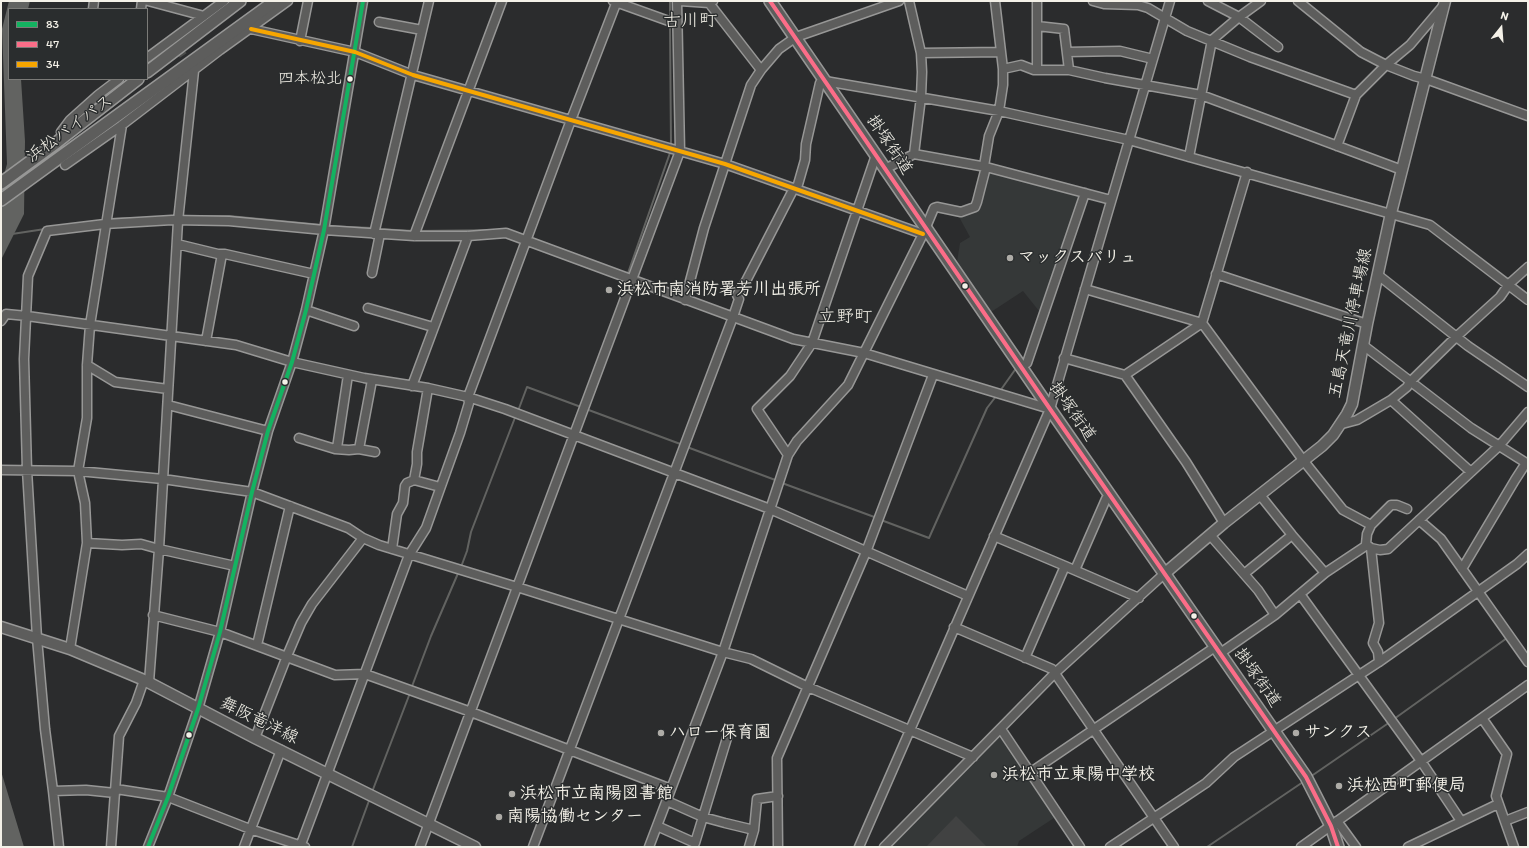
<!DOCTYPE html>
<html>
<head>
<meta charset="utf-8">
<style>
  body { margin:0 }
  #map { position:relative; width:1529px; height:848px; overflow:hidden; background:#2b2c2d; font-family:Itim,sans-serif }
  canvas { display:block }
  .frame { position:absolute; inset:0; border:2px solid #f4f1e8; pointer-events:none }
  .legend { position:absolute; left:8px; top:8px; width:140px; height:72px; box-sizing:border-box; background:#2a2d2e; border:1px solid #7b7b78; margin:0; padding:5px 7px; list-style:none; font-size:12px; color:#f4f1e8 }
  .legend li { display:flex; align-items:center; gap:8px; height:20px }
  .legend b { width:20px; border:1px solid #7b7b78 }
  .north { position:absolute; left:1481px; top:8px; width:40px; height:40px; -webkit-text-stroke:3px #2a2d2e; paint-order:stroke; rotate:17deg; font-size:11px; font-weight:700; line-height:16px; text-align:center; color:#f4f1e8 }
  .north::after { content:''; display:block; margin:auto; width:14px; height:18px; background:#f4f1e8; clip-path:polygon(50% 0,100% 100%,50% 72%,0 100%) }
</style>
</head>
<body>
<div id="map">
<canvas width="1529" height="848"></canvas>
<div class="frame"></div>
<ul class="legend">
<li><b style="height:5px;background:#13b361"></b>83</li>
<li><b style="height:5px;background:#fb6d88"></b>47</li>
<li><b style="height:5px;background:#f7a600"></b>34</li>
</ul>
<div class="north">N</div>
</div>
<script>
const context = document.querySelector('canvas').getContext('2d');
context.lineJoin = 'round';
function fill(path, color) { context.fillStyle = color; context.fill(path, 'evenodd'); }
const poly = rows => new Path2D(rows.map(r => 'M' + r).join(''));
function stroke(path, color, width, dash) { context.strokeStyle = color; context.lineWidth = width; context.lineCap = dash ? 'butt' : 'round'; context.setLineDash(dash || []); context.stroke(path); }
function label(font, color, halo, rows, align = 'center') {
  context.font = font + ' Itim,"Klee One",sans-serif'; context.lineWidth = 3; context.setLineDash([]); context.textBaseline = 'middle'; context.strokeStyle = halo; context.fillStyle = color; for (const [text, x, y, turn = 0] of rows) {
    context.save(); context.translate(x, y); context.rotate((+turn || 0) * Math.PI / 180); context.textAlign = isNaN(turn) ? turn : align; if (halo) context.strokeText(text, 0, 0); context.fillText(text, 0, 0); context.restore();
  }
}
fill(poly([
  [987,171,1080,196,1058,266,1050,290,1039,311,1023,291,991,312,957,262,960,243,970,237,958,215,972,211],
  [1001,734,1057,816,1019,841,1017,847,887,847]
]), '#353838');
fill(poly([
  [956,816,987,847,926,847]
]), '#414242');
fill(poly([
  [9,1,30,1,28,9,9,9,9,79,21,79,25,141,24,214,1,260,1,186,7,164,2,29],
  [1,771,14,814,24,847,1,847]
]), '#626361');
stroke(poly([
  [670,1,670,20],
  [670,24,671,146],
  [181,216,229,216,322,225],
  [109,219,131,218],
  [327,226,372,228],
  [378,229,414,231],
  [418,231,500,230],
  [12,234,45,229],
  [624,273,628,273,671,150],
  [1000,391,1017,367],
  [586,409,683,445],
  [518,411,527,387,581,407],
  [687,447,778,481],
  [782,483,877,518],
  [881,520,929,538,987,408,997,395],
  [461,567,467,551,471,532,516,415],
  [411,689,431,636,459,571],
  [1394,719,1507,638],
  [970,753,998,725],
  [961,763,967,757],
  [1310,777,1390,722],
  [372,792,410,693],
  [352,847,370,798],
  [1207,847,1303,782]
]), '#626361', 2);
stroke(poly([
  [172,39,191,67]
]), '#494a49', 8, [8, 4]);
const minor = poly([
  [148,1,204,16],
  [613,1,677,24],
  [680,1,709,3,713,1],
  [909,1,921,53,922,72,921,97,914,154],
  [1093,1,1104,4,1138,5,1148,8,1187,31,1250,57,1356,95],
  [1208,1,1239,17,1278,47],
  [1298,1,1361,52,1386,65,1414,76,1426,79,1528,116],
  [709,3,761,70],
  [93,9,94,1],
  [141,9,142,1],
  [379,22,422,30],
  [1037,26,1064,29,1069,70],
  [251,29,355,52,413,75,725,164,923,234],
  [300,41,308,1],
  [1067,52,1120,51,1153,59],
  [921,53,1001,52],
  [147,58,224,1],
  [1003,69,1021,65,1034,70,1069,70,1105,78,1201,95,1402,170],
  [1037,70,1037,1],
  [61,132,70,120,98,95,119,79],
  [1337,146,1356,95,1386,65,1410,45,1443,6],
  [1189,157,1212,40,1239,17,1261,1],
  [65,165,122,125,220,50,288,1],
  [984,166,989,136,999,111,1003,85,1003,69,995,1],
  [885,169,914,154,986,167,1111,200],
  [797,188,805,160,806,144,820,83,825,81,999,111,1129,140,1430,225,1528,300],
  [374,234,429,1],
  [414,236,502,1],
  [177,244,218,254,225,254,314,274],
  [372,273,380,234],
  [1216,274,1367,324],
  [1378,275,1468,346,1528,387],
  [1085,289,1202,323,1303,460,1343,510,1371,525,1367,534,1366,544,1371,548,1380,550,1388,549,1499,446,1528,412],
  [685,300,704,228,725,164,751,85,761,70,779,49,796,37,899,1],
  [368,308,433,327],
  [306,310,354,326],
  [1,321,6,314,27,316,236,345,292,362,364,378,428,388,468,397,505,409,770,509,968,596],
  [206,341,222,254],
  [1363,345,1471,428,1528,464],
  [1064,358,1125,375,1186,462,1224,523],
  [87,365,115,382,168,389],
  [1021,367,1027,363,1085,193],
  [1125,375,1202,323,1247,172],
  [412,386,468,236],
  [1391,400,1471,472],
  [168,405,268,431],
  [1342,424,1357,420,1391,400,1407,387,1410,382,1456,337,1500,297,1509,284,1528,267],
  [299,438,335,449,349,450,359,449,375,452],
  [337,448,348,375],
  [359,449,372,380],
  [788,455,757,409,790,376,812,343,876,155],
  [1,470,78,471,163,479,252,492,348,528,363,538,379,545,517,587,723,652,751,659,808,687,973,757],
  [414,480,440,487],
  [1260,495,1292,535,1325,573],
  [1419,520,1441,539,1528,662],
  [1371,525,1391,505,1397,505,1407,509],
  [1210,535,1258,590,1275,615],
  [994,536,1065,566],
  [87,543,122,545,141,544,159,549,235,566],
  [1371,548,1379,623,1373,643,1378,652,1379,662],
  [392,549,397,514,403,503,405,486,407,483,414,480,417,464,417,452,428,388],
  [1462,569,1515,480,1526,463],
  [1075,570,1106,499,1110,496],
  [1244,574,1292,535],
  [1300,594,1421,761,1461,821],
  [153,615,220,632,335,675,365,674,471,712,671,789],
  [954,627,1052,669,1174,847],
  [257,645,290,506],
  [70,649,87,543,85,503,78,471,87,418,87,365,90,325,122,125],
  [1219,654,1275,615,1325,573,1367,545],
  [1025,658,1065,566,1139,598],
  [149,682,159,549,178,221,194,71],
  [1482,718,1507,754,1496,796,1514,847],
  [1001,729,1080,847],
  [255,738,287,656,301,623,312,604,363,538],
  [1031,772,1215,647],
  [116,789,168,797,250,829,305,847],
  [53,791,59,847],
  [115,793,86,790,53,791,45,729,37,638,27,470,24,359,28,276,47,231,105,224,172,220,229,221,324,230,414,236,468,236,506,233,793,339,864,353,1050,409],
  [667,801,703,817,725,823,754,830],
  [1337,821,1356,847],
  [1505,821,1528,812],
  [657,826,695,843,727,738],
  [111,847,119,736,136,703,144,680],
  [148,847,168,797,198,709,220,632,252,492,268,431,292,362,306,310,324,230,363,1],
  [244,847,281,750],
  [300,847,409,555,426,528,460,433,469,403,468,397,571,120,617,1],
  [420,847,680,151,677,1],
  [533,847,733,317,739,299,737,295,746,281,794,188],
  [649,847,723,652,788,455,797,441,848,385,923,234,934,208,937,207,961,212,975,207,977,202,986,167],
  [749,847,754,830,757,799,778,796],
  [778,847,777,758,866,552,933,375],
  [859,847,1050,409,1170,1],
  [884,847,1055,673,1164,574],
  [1110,847,1206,783,1234,757,1379,662,1517,564,1528,554],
  [1301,847,1528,685],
  [1408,847,1498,804]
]);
const major = poly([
  [1164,574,1224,523,1322,446,1333,435,1347,414,1352,404,1367,324,1391,213,1445,1],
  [1,627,70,649,144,680,255,738,475,847]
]);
const highway = poly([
  [770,1,1050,409,1306,777,1331,826,1338,847],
  [147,72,240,1],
  [1,183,57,142,138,79],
  [1,200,275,1]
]);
stroke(minor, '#979796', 11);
stroke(major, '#979796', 13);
stroke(highway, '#979796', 14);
stroke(minor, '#5d5d5c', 8);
stroke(major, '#5d5d5c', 10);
stroke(highway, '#5d5d5c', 11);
stroke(poly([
  [148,847,168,797,198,709,220,632,252,492,268,431,292,362,306,310,324,230,363,1]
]), '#13b361', 4);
stroke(poly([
  [770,1,1050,409,1306,777,1331,826,1338,847]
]), '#fb6d88', 4);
stroke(poly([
  [251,29,355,52,413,75,725,164,923,234]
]), '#f7a600', 4);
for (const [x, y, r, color] of [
  [350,79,3.5,"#f4f1e8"],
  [1010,258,4,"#aeaca7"],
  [965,286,3.5,"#f4f1e8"],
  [609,290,4,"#aeaca7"],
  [285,382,3.5,"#f4f1e8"],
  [1194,616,3.5,"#f4f1e8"],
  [661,733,4,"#aeaca7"],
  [1296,733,4,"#aeaca7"],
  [189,735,3.5,"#f4f1e8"],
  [994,775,4,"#aeaca7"],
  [1339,786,4,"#aeaca7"],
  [512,794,4,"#aeaca7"],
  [499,817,4,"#aeaca7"]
]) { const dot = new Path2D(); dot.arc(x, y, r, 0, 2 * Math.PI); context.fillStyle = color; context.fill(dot); stroke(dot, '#2a2d2e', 1.5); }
label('16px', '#f4f1e8', '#2a2d2e', [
  ["四本松北",342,79]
], 'right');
label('17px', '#f4f1e8', '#2a2d2e', [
  ["浜松バイパス",70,129,-36],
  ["掛塚街道",889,145,56],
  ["五島天竜川停車場線",1351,323,-78],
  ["掛塚街道",1072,412,55],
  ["掛塚街道",1257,678,55],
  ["舞阪竜洋線",259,721,26]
]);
label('bold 17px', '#f4f1e8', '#2a2d2e', [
  ["マックスバリュ",1018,258],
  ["浜松市南消防署芳川出張所",617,290],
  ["ハロー保育園",669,733],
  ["サンクス",1304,733],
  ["浜松市立東陽中学校",1002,775],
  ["浜松西町郵便局",1347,786],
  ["浜松市立南陽図書館",520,794],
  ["南陽協働センター",507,817]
], 'left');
label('18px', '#f4f1e8', '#2a2d2e', [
  ["古川町",690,21],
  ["立野町",845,317]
]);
</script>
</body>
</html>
